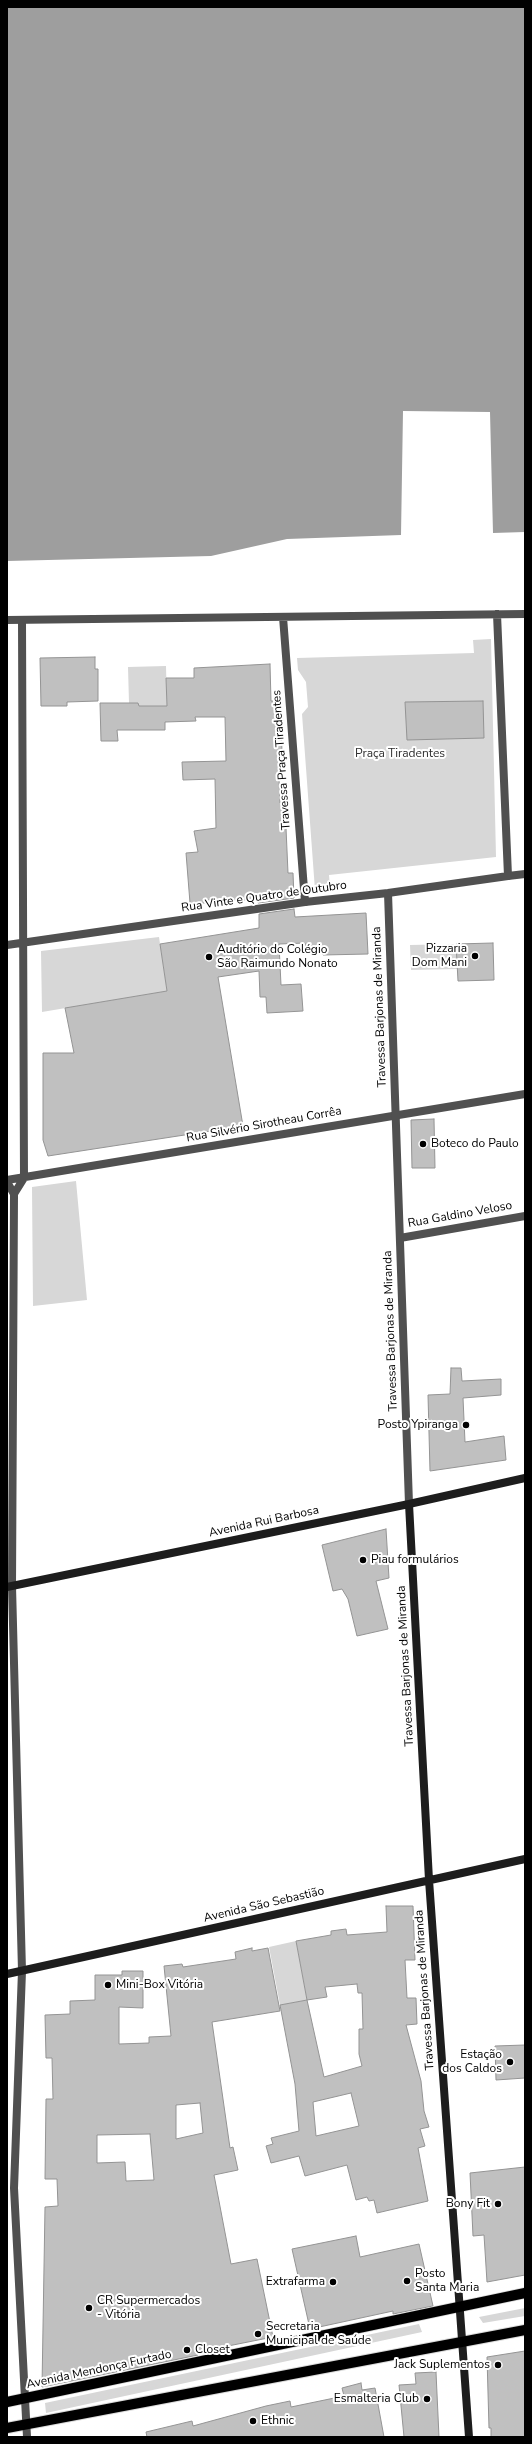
<!DOCTYPE html>
<html>
<head>
<meta charset="utf-8">
<style>
  body { margin:0 }
  #map { position:relative; width:532px; height:2444px; overflow:hidden; background:#fff; font-family:"Nunito Sans",sans-serif }
  canvas { display:block }
  .frame { position:absolute; inset:0; border:8px solid #000; pointer-events:none }
</style>
</head>
<body>
<div id="map">
<canvas width="532" height="2444"></canvas>
<div class="frame"></div>
</div>
<script>
const context = document.querySelector('canvas').getContext('2d');
context.lineJoin = 'round';
function fill(path, color) { context.fillStyle = color; context.fill(path, 'evenodd'); }
const poly = rows => new Path2D(rows.map(r => 'M' + r).join(''));
function stroke(path, color, width, dash) { context.strokeStyle = color; context.lineWidth = width; context.lineCap = dash ? 'butt' : 'round'; context.setLineDash(dash || []); context.stroke(path); }
function label(font, color, halo, rows, align = 'center') {
  context.font = font + ' "Nunito Sans",sans-serif'; context.lineWidth = 4; context.setLineDash([]); context.textBaseline = 'middle'; context.strokeStyle = halo; context.fillStyle = color; for (const [text, x, y, turn = 0] of rows) {
    context.save(); context.translate(x, y); context.rotate((+turn || 0) * Math.PI / 180); context.textAlign = isNaN(turn) ? turn : align; if (halo) context.strokeText(text, 0, 0); context.fillText(text, 0, 0); context.restore();
  }
}
fill(poly([
  [491,639,496,857,329,875,330,888,315,890,302,714,308,707,306,682,298,670,297,658,474,653,473,640],
  [166,666,167,706,139,706,138,703,129,703,128,667],
  [159,937,167,991,42,1012,41,951],
  [456,944,457,969,411,970,410,945],
  [76,1181,87,1300,33,1306,32,1187],
  [296,1941,307,2000,280,2005,269,1947],
  [525,2308,525,2316,483,2323,479,2317],
  [419,2324,422,2332,46,2413,45,2403]
]), '#d7d7d7');
fill(poly([
  [7,7,525,7,525,532,493,533,490,412,403,411,401,535,287,539,211,556,7,561]
]), '#9e9e9e');
const building = poly([
  [95,657,95,669,98,669,98,701,67,702,67,706,41,706,40,658,95,657],
  [270,664,271,701,280,701,283,777,279,778,280,803,282,803,283,828,286,828,288,873,293,873,294,898,258,903,258,900,205,900,206,903,190,903,186,853,198,852,194,831,216,828,215,779,183,780,182,762,226,761,225,717,195,717,196,721,165,722,165,730,117,730,118,741,101,741,100,703,138,703,139,706,167,706,166,678,194,678,194,668,270,664],
  [483,701,484,738,407,740,405,702,483,701],
  [294,909,295,917,366,913,368,954,323,955,322,950,306,951,305,943,279,944,281,985,301,984,303,1011,267,1013,266,997,260,997,259,971,218,977,243,1126,48,1156,43,1140,43,1053,74,1053,65,1008,167,991,160,944,259,928,259,914,294,909],
  [493,943,494,980,458,981,456,944,493,943],
  [434,1119,435,1168,412,1168,411,1120,434,1119],
  [451,1368,461,1368,462,1381,501,1379,501,1395,463,1398,465,1442,504,1436,506,1460,430,1471,428,1395,450,1394,451,1368],
  [386,1529,389,1578,376,1581,388,1629,357,1636,348,1599,342,1589,333,1591,322,1545,386,1529],
  [386,1906,413,1906,415,1960,405,1960,407,1998,416,1998,417,2024,406,2025,421,2081,424,2111,429,2127,420,2129,425,2146,418,2148,428,2201,377,2213,374,2200,369,2201,367,2197,356,2200,347,2165,305,2176,299,2156,271,2163,266,2146,273,2144,271,2138,299,2131,295,2084,280,2005,307,2000,296,1941,331,1935,331,1931,346,1929,347,1935,387,1932,386,1906],
  [357,1984,358,1993,362,1993,363,2029,359,2029,359,2054,362,2066,324,2077,307,2000,327,1997,325,1987,357,1984],
  [351,2093,359,2126,316,2136,313,2102,351,2093],
  [252,1948,252,1951,268,1948,280,2011,212,2022,230,2148,233,2147,238,2170,214,2175,231,2264,257,2259,273,2337,198,2352,198,2355,42,2387,45,2207,58,2206,57,2179,45,2179,46,2099,53,2099,52,2058,46,2058,45,2015,70,2014,70,2001,95,2000,95,1975,122,1975,122,1971,143,1971,143,2008,119,2007,119,2044,149,2043,149,2037,171,2036,164,1966,182,1964,183,1967,236,1959,235,1952,252,1948],
  [200,2103,203,2133,176,2139,176,2105,200,2103],
  [150,2134,154,2180,126,2181,125,2162,97,2163,97,2135,150,2134],
  [525,2045,525,2078,496,2080,495,2046,525,2045],
  [525,2167,525,2275,487,2282,484,2235,473,2236,470,2173,525,2167],
  [356,2236,360,2257,419,2244,433,2306,393,2314,393,2311,310,2329,292,2249,356,2236],
  [525,2351,525,2437,491,2437,491,2428,489,2428,487,2357,525,2351],
  [436,2372,439,2437,404,2437,399,2385,416,2384,415,2373,436,2372],
  [361,2383,362,2390,375,2388,384,2437,147,2437,146,2432,192,2421,193,2426,266,2406,290,2401,291,2407,344,2396,342,2388,361,2383]
]);
fill(building, '#c0c0c0');
stroke(building, '#949494', 1);
const primary = poly([
  [7,2402,525,2293],
  [7,2428,525,2330]
]);
stroke(primary, '#dbdbdb', 12);
stroke(poly([
  [508,876,525,874],
  [7,945,305,902],
  [7,1180,525,1094],
  [7,1182,14,1194,12,1586,22,1971,14,2188,27,2437],
  [14,1194,24,1178,22,620],
  [400,1238,525,1216]
]), '#505050', 8);
stroke(poly([
  [283,617,305,902,388,893,508,876,497,614],
  [7,620,525,614],
  [388,893,409,1504]
]), '#505050', 8);
stroke(poly([
  [409,1504,429,1880,469,2437],
  [7,1587,409,1504,525,1478],
  [7,1974,525,1859]
]), '#1d1d1d', 8);
stroke(primary, '#000', 10);
for (const [x, y, r, color] of [
  [475,956,4,"#000"],
  [209,957,4,"#000"],
  [423,1144,4,"#000"],
  [466,1425,4,"#000"],
  [363,1560,4,"#000"],
  [108,1985,4,"#000"],
  [510,2062,4,"#000"],
  [498,2204,4,"#000"],
  [407,2281,4,"#000"],
  [333,2282,4,"#000"],
  [89,2308,4,"#000"],
  [258,2334,4,"#000"],
  [187,2350,4,"#000"],
  [498,2365,4,"#000"],
  [427,2399,4,"#000"],
  [253,2421,4,"#000"]
]) { const dot = new Path2D(); dot.arc(x, y, r, 0, 2 * Math.PI); context.fillStyle = color; context.fill(dot); stroke(dot, '#fff', 1.5); }
label('12px', '#2e2e2e', '#fff', [
  ["Praça Tiradentes",400,754]
]);
label('12px', '#000', '#fff', [
  ["Travessa Praça Tiradentes",282,760,-94],
  ["Rua Vinte e Quatro de Outubro",264,897,-8],
  ["Travessa Barjonas de Miranda",380,1007,-92],
  ["Rua Silvério Sirotheau Corrêa",264,1125,-10],
  ["Rua Galdino Veloso",460,1215,-10],
  ["Travessa Barjonas de Miranda",391,1331,-92],
  ["Avenida Rui Barbosa",264,1522,-12],
  ["Travessa Barjonas de Miranda",406,1666,-93],
  ["Avenida São Sebastião",264,1905,-13],
  ["Travessa Barjonas de Miranda",425,1990,-94],
  ["Avenida Mendonça Furtado",99,2370,-12]
]);
label('12px', '#000', '#fff', [
  ["Pizzaria",467,949,"right"],
  ["Dom Mani",467,963,"right"],
  ["Auditório do Colégio",217,950],
  ["São Raimundo Nonato",217,964],
  ["Boteco do Paulo",431,1144],
  ["Posto Ypiranga",458,1425,"right"],
  ["Piau formulários",371,1560],
  ["Mini-Box Vitória",116,1985],
  ["Estação",502,2055,"right"],
  ["dos Caldos",502,2069,"right"],
  ["Bony Fit",490,2204,"right"],
  ["Posto",415,2274],
  ["Santa Maria",415,2288],
  ["Extrafarma",325,2282,"right"],
  ["CR Supermercados",97,2301],
  ["- Vitória",97,2315],
  ["Secretaria",266,2327],
  ["Municipal de Saúde",266,2341],
  ["Closet",195,2350],
  ["Jack Suplementos",490,2365,"right"],
  ["Esmalteria Club",419,2399,"right"],
  ["Ethnic",261,2421]
], 'left');
</script>
</body>
</html>
